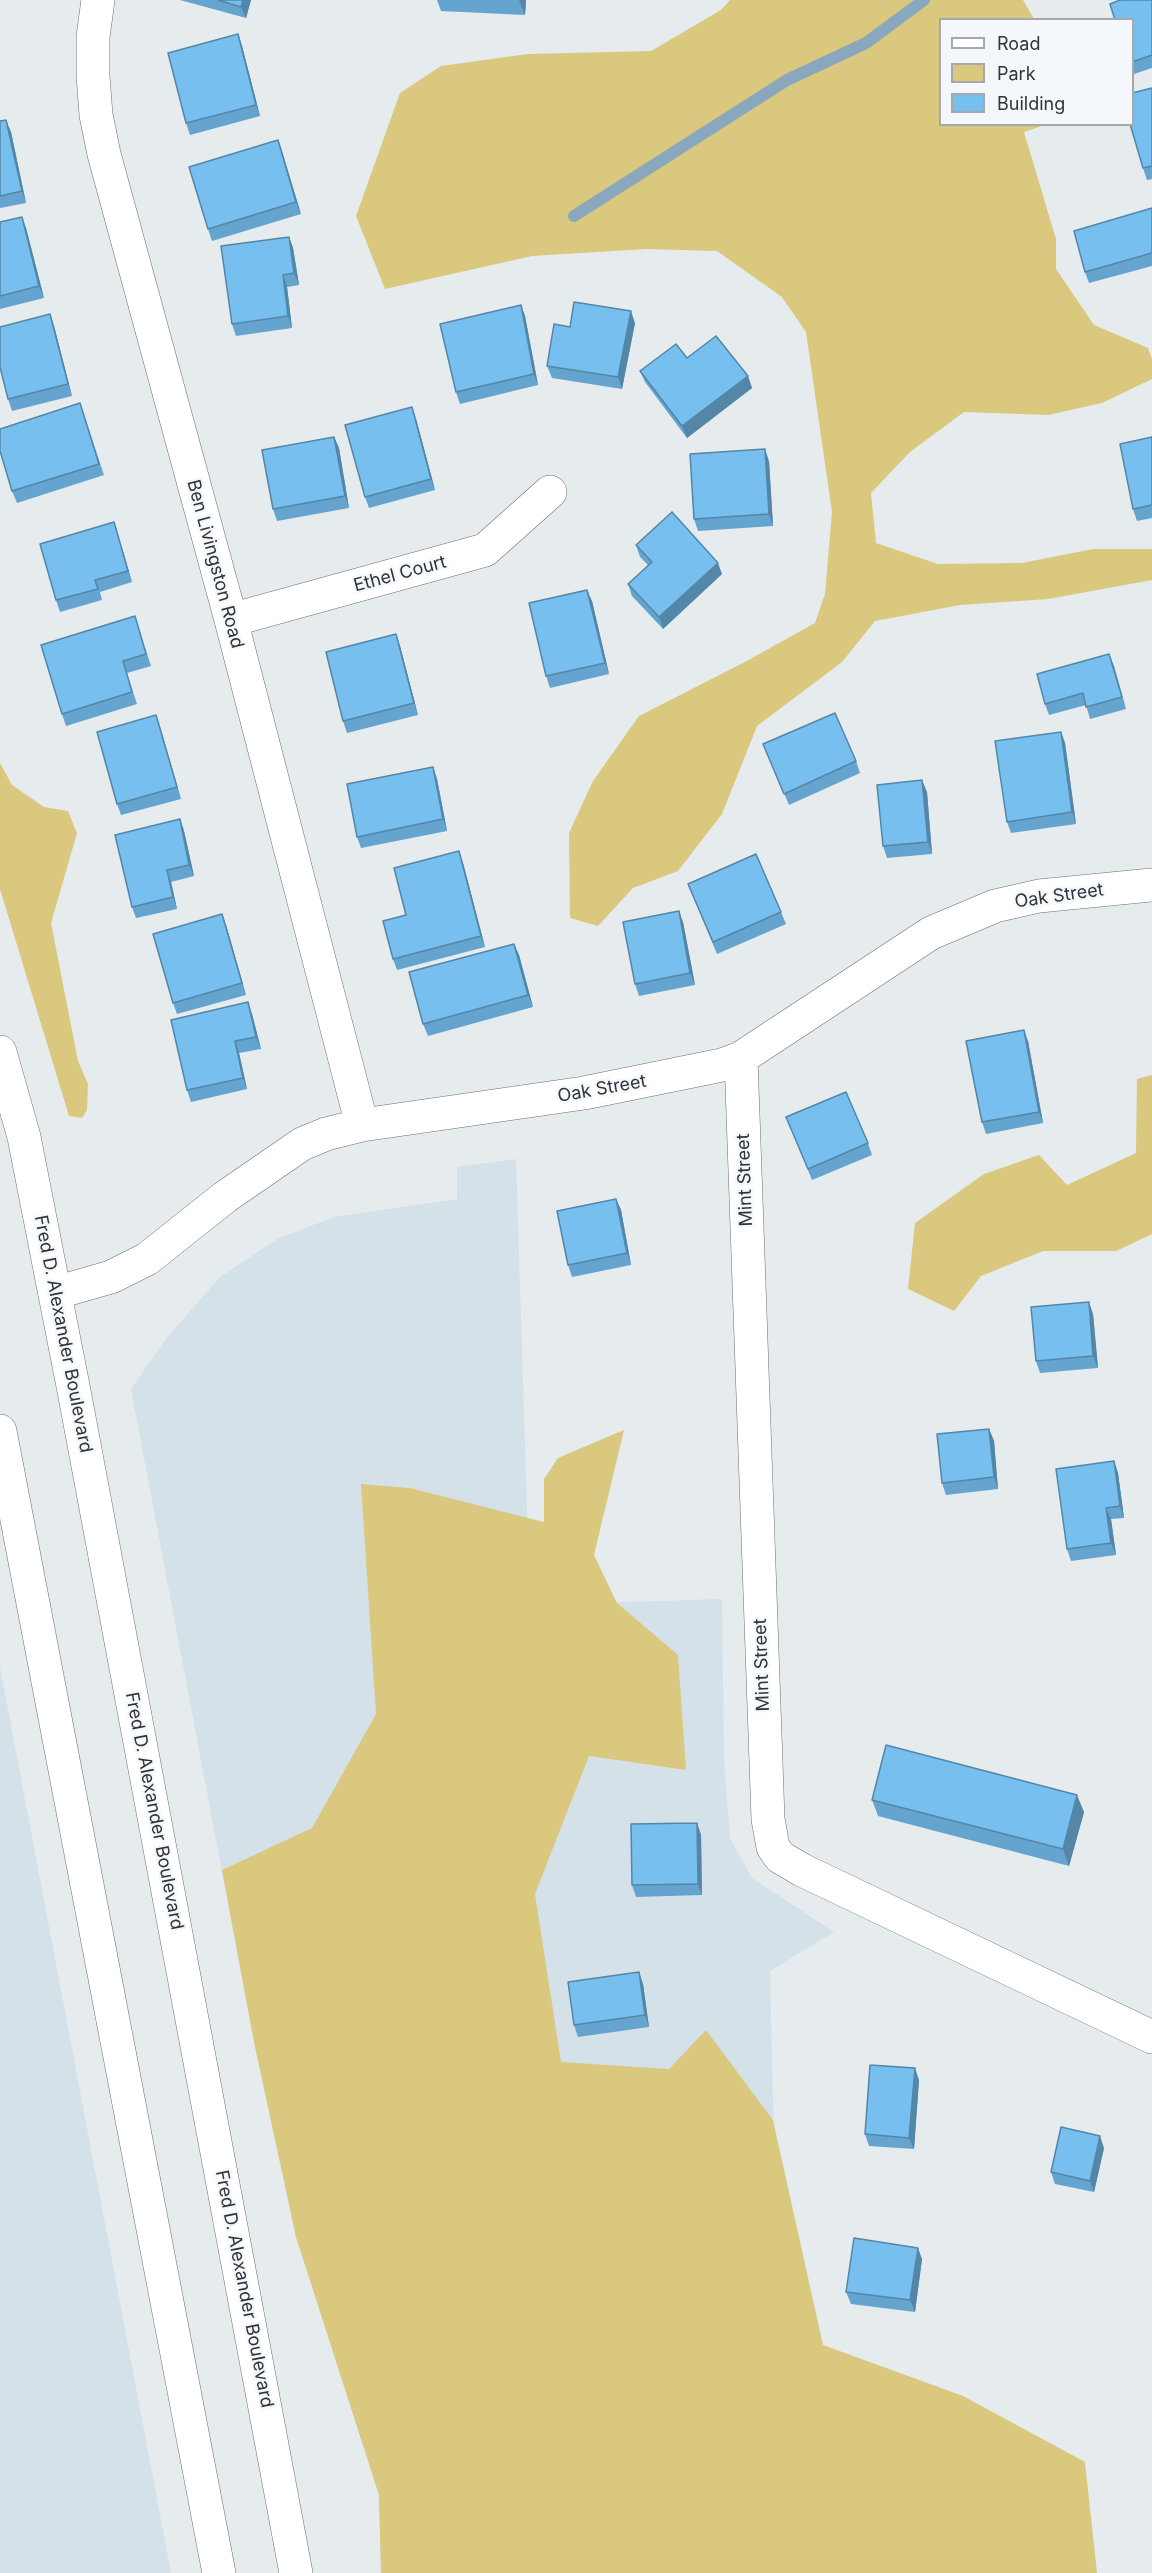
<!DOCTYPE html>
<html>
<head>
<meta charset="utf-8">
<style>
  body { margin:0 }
  #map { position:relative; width:1152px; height:2573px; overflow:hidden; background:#e6ebee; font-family:Inter,sans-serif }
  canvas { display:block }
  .legend { position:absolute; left:939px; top:18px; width:195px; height:108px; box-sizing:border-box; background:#f4f8fc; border:2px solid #a6a9ac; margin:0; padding:8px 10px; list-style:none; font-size:18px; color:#313335 }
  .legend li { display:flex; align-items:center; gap:12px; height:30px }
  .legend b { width:30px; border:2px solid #a6a9ac }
</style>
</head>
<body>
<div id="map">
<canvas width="1152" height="2573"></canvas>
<ul class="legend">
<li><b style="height:8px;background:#fff"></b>Road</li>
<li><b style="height:16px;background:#d9c87d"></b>Park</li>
<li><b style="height:16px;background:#76bfef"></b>Building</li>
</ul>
</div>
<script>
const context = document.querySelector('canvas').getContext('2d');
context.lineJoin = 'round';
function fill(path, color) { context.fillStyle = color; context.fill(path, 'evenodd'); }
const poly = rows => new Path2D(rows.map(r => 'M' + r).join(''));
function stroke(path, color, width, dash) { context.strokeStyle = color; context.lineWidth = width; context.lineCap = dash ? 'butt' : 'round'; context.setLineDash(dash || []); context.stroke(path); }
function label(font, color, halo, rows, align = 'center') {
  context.font = font + ' Inter,sans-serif'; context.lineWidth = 5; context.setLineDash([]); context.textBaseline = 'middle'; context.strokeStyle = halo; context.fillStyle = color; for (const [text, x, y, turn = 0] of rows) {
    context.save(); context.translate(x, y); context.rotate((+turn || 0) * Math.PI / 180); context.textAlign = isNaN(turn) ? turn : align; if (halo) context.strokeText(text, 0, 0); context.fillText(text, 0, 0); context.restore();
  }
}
fill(poly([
  [516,1159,530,1605,722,1599,724,1759,730,1838,752,1878,834,1932,770,1971,784,2573,381,2573,379,2495,296,2237,254,2042,131,1389,168,1336,220,1277,277,1239,334,1217,457,1199,457,1167],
  [0,1667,171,2573,0,2573]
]), '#d5e1e9');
fill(poly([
  [730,0,1023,0,1034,19,940,20,940,124,1045,125,1024,132,1056,239,1056,269,1094,325,1148,348,1152,359,1152,379,1102,403,1048,415,964,412,910,452,871,493,876,543,938,564,1022,563,1093,549,1152,549,1152,580,1048,599,960,605,875,621,842,662,757,726,722,814,678,871,633,888,598,926,570,918,569,833,593,781,639,716,743,663,815,623,825,594,832,512,806,332,782,297,717,251,646,249,532,256,385,289,356,216,400,93,441,66,528,54,651,51,721,10],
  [0,763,12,785,44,807,68,811,77,833,51,923,78,1061,88,1084,87,1110,82,1118,69,1116,0,889],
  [1152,1075,1152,1234,1116,1251,1043,1251,981,1276,954,1311,908,1289,915,1223,984,1174,1039,1155,1067,1185,1136,1153,1137,1079],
  [624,1430,594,1555,617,1603,678,1655,686,1770,589,1756,535,1894,561,2062,669,2069,706,2030,773,2120,823,2345,963,2396,1085,2462,1097,2573,381,2573,379,2495,296,2237,254,2042,222,1870,312,1828,376,1714,361,1484,410,1488,544,1522,544,1479,558,1458]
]), '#d9c87d');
stroke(poly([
  [574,216,787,80,866,43,924,0]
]), '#8aa8bd', 12);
const minor = poly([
  [98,0,93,37,93,76,96,115,104,154,231,620,362,1125],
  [231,620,485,550,550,492],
  [741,1058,768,1819,773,1847,780,1857,802,1870,1152,2037],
  [55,1293,111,1277,147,1259,225,1197,302,1144,326,1134,362,1125,584,1093,722,1065,741,1058,756,1048,931,933,995,906,1039,896,1152,885]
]);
const secondary = poly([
  [0,1052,24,1137,74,1391,296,2573],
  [0,1431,219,2573]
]);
stroke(minor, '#6b6f72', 34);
stroke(secondary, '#6b6f72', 34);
stroke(minor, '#fff', 33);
stroke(secondary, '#fff', 33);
fill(poly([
  [180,0,251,0,246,18],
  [437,0,526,0,525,15,441,11],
  [1152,0,1152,68,1134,74,1132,69,1132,20],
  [242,46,260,116,190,135,186,123],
  [1152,88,1152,179,1147,180,1143,168],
  [0,121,11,132,26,203,0,208],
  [278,140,301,214,212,241,208,229],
  [1152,208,1152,266,1089,283,1085,272],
  [0,222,26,228,44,298,0,309],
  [289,237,293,248,299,285,287,287,292,328,236,336,232,324],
  [521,305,525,316,538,385,460,404,456,392],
  [50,314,54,326,72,396,12,411,8,399],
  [635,323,622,389,552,378,547,366,570,327],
  [687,358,748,376,752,388,687,438,645,382,640,371],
  [80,403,104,475,17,503,12,491],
  [416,419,435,490,369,508,365,497],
  [334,437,339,448,349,508,277,521,273,509],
  [1152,437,1152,518,1137,521,1133,509],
  [769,461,773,526,698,531,694,519],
  [114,522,132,582,100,592,102,600,60,612,56,600],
  [636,545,722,574,663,629,632,596,628,584,648,565,640,557],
  [592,601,609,674,550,688,546,676],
  [135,616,151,666,127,673,137,704,66,726,62,714],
  [400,646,418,715,347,733,343,721],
  [1109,654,1126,709,1090,719,1086,705,1049,715,1045,704],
  [160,727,181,799,121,815,117,804],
  [1061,732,1065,743,1076,824,1011,833,1007,822],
  [763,744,856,761,860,773,789,805],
  [433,767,437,779,447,831,361,848,357,837],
  [927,792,932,854,887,858,883,846],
  [180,819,184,831,194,876,171,882,177,909,136,918,132,907],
  [463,863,485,947,397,970,393,959,406,915],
  [688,884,781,912,786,924,717,954],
  [683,922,695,985,639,996,635,984],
  [226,925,246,995,177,1014,173,1003],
  [514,944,519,955,533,1007,428,1036,423,1024],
  [252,1014,261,1049,239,1053,247,1089,191,1102,187,1090],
  [1028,1041,1043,1123,986,1134,982,1122],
  [786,1117,868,1143,872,1155,812,1180],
  [616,1199,621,1210,631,1265,572,1277,568,1265],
  [1093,1314,1098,1368,1040,1373,1036,1361],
  [989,1429,994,1441,998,1489,946,1495,942,1483],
  [1114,1461,1118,1473,1124,1518,1111,1519,1116,1555,1071,1561,1067,1549],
  [872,1800,1084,1812,1069,1866,878,1816],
  [697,1823,701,1835,702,1895,636,1897,632,1885],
  [639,1972,643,1984,649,2027,578,2037,574,2025],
  [919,2080,914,2149,869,2146,865,2134],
  [1104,2148,1094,2192,1055,2184,1051,2172],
  [922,2259,915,2312,851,2304,846,2292]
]), '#65a4ce');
fill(poly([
  [243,0,251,0,246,18,241,7],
  [519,0,526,0,525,15],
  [238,34,242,46,260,116,256,105],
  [6,120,11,132,26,203,22,191],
  [278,140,282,151,301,214,296,202],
  [22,217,26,228,44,298,39,286],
  [289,237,293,248,299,285,294,273],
  [283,275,287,287,292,328,288,316],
  [521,305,525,316,538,385,534,374],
  [631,311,635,323,622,389,618,377],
  [50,314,54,326,72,396,68,384],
  [748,376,752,388,687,438,682,426],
  [412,407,416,419,435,490,431,479],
  [334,437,339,448,349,508,345,496],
  [765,449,769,461,773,526,769,514],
  [114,522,118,534,132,582,128,571],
  [718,563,722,574,663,629,659,617],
  [587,590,592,601,609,674,605,663],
  [396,634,400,646,418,715,414,703],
  [1109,654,1114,666,1126,709,1122,697],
  [156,715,160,727,181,799,177,787],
  [1061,732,1065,743,1076,824,1072,812],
  [433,767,437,779,447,831,443,819],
  [922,780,927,792,932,854,928,842],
  [180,819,184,831,194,876,189,865],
  [459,851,463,863,485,947,481,936],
  [167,870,171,882,177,909,173,897],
  [679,911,683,922,695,985,690,973],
  [222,914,226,925,246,995,242,983],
  [514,944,519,955,533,1007,528,995],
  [248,1002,252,1014,261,1049,256,1037],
  [1024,1030,1028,1041,1043,1123,1039,1112],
  [235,1041,239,1053,247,1089,243,1078],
  [616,1199,621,1210,631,1265,627,1253],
  [1089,1302,1093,1314,1098,1368,1093,1356],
  [989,1429,994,1441,998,1489,994,1477],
  [1114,1461,1118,1473,1124,1518,1120,1506],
  [1106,1508,1111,1519,1116,1555,1111,1543],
  [1077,1795,1084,1812,1069,1866,1063,1849],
  [697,1823,701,1835,702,1895,698,1884],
  [639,1972,643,1984,649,2027,645,2015],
  [915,2068,919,2080,914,2149,909,2138],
  [1100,2136,1104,2148,1094,2192,1090,2181],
  [918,2248,922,2259,915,2312,910,2300]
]), '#5386a7');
const building = poly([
  [218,0,243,0,241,7,218,0],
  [1120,0,1152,0,1152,55,1132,62,1132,20,1115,20,1110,4,1120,0],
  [238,34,256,105,186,123,168,53,238,34],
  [1152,88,1152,166,1143,168,1130,124,1132,124,1132,93,1152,88],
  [6,120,22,191,0,196,0,121,6,120],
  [278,140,296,202,208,229,189,167,278,140],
  [1152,208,1152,253,1085,272,1074,231,1152,208],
  [22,217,39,286,0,296,0,222,22,217],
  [289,237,294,273,283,275,288,316,232,324,221,246,289,237],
  [574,302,631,311,618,377,547,366,554,324,570,327,574,302],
  [521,305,534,374,456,392,440,324,521,305],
  [50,314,68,384,8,399,0,367,0,327,50,314],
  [716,336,748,376,682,426,640,371,676,344,687,358,716,336],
  [80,403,99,464,12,491,0,451,0,429,80,403],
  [412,407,431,479,365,497,345,425,412,407],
  [334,437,345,496,273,509,262,450,334,437],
  [1152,437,1152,505,1133,509,1120,444,1152,437],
  [765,449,769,514,694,519,690,454,765,449],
  [672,512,718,563,659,617,628,584,652,562,636,545,672,512],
  [114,522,128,571,95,580,98,589,56,600,40,544,114,522],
  [587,590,605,663,546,676,529,603,587,590],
  [135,616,146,654,123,661,132,692,62,714,41,645,135,616],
  [396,634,414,703,343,721,326,652,396,634],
  [1109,654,1122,697,1086,707,1083,693,1045,704,1037,674,1109,654],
  [835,713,856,761,784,794,763,744,835,713],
  [156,715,177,787,117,804,97,732,156,715],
  [1061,732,1072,812,1007,822,995,741,1061,732],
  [433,767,443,819,357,837,347,784,433,767],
  [922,780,928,842,883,846,877,785,922,780],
  [180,819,189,865,167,870,173,897,132,907,115,835,180,819],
  [459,851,481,936,393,959,383,921,406,915,394,868,459,851],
  [756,854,781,912,713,942,688,884,756,854],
  [679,911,690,973,635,984,623,922,679,911],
  [222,914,242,983,173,1003,153,934,222,914],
  [514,944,528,995,423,1024,409,972,514,944],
  [248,1002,256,1037,235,1041,243,1078,187,1090,171,1020,248,1002],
  [1024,1030,1039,1112,982,1122,966,1041,1024,1030],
  [846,1092,868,1143,808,1169,786,1117,846,1092],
  [616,1199,627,1253,568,1265,557,1211,616,1199],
  [1089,1302,1093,1356,1036,1361,1031,1307,1089,1302],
  [989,1429,994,1477,942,1483,937,1434,989,1429],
  [1114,1461,1120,1506,1106,1508,1111,1543,1067,1549,1056,1469,1114,1461],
  [886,1745,1077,1795,1063,1849,872,1800,886,1745],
  [697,1823,698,1884,632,1885,631,1824,697,1823],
  [639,1972,645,2015,574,2025,568,1982,639,1972],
  [870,2065,915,2068,909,2138,865,2134,870,2065],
  [1061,2127,1100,2136,1090,2181,1051,2172,1061,2127],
  [854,2238,918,2248,910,2300,846,2292,854,2238]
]);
fill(building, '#76bfef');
stroke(building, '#5386a7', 1.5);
label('18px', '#313335', '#f4f8fc', [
  ["Ben Livingston Road",215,564,75],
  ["Ethel Court",400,574,-15],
  ["Oak Street",1059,896,-8],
  ["Oak Street",602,1089,-10],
  ["Mint Street",745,1180,-92],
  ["Fred D. Alexander Boulevard",63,1334,79],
  ["Mint Street",762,1665,-92],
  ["Fred D. Alexander Boulevard",154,1811,79],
  ["Fred D. Alexander Boulevard",244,2289,79]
]);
</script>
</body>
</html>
